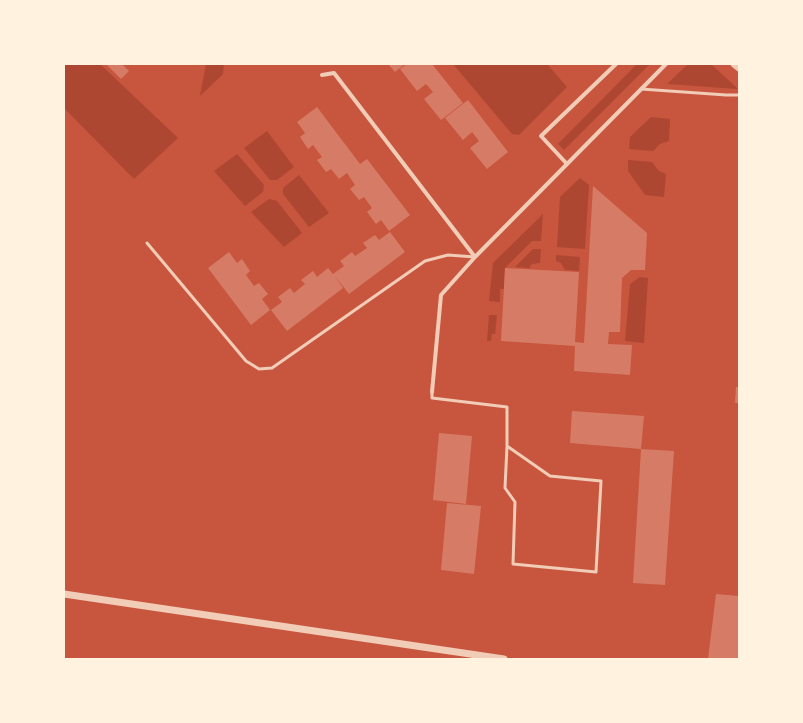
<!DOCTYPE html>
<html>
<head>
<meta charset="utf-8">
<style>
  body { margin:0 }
  #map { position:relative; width:803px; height:723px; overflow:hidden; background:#c8553d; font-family:"IBM Plex Sans",sans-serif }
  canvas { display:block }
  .frame { position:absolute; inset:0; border:65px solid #fff3e0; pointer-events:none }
</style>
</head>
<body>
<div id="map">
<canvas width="803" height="723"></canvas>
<div class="frame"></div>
</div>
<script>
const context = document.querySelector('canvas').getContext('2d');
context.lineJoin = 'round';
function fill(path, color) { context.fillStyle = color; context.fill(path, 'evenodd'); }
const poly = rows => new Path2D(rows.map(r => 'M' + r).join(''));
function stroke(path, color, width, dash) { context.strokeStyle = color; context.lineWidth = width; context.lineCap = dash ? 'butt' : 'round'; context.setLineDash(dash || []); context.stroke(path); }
fill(poly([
  [64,64,100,64,178,138,134,179,64,108],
  [206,64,224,64,223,74,200,96],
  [453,64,549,64,548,65,567,87,519,135,512,134],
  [637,64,650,64,564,150,558,144],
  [688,64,711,64,738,89,667,84],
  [651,117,670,119,669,141,660,144,653,151,629,149,630,137],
  [267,131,294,167,277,180,270,180,244,148],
  [237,154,264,185,263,192,245,206,214,171],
  [628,160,652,162,659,171,666,174,664,197,645,195,628,171],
  [299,175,329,213,309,227,283,194,283,188],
  [580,178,589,185,585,249,557,247,560,197],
  [269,199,277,201,302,233,284,247,251,212],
  [543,214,541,241,532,241,505,268,504,289,500,289,500,302,489,301,493,263],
  [533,249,541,249,540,263,532,264,530,266,530,268,515,267],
  [556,255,580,257,579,271,565,270,561,263,556,261],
  [640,277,648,278,644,343,625,341,630,284],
  [489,315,497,315,495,334,492,334,491,341,487,341]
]), '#ae4732');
fill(poly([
  [106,64,122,64,129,71,121,79],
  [388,64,405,64,395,72],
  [407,64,432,64,463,103,441,120,424,99,433,92,426,84,417,91,400,69],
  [468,100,508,152,487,169,470,148,479,141,472,132,463,140,445,118],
  [317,107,360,164,367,159,410,215,389,231,381,220,376,224,367,212,372,208,364,197,359,200,350,189,355,185,347,173,339,179,331,169,326,172,317,160,322,157,313,145,308,149,300,137,305,133,297,122],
  [593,186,647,233,645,270,631,270,622,278,620,332,609,332,608,344,632,345,630,375,574,371,575,346,501,341,505,268,579,272,575,342,584,343],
  [390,232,405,252,349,294,334,275,343,288,287,331,271,310,282,302,278,297,290,288,294,293,305,284,301,280,313,271,317,277,328,268,333,274,344,266,340,261,352,252,355,256,367,248,363,243,375,235,379,240],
  [229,252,237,263,242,259,250,271,246,275,254,286,259,283,268,294,262,299,270,310,251,325,208,268],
  [736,387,739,387,739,403,735,403],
  [572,411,644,416,641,449,570,443],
  [439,433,472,436,466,504,433,500],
  [641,449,674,451,665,585,633,583],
  [447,503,481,506,474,574,441,570],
  [716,594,739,596,739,659,708,659]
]), '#d67c66');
stroke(poly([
  [641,89,726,95,739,95],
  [147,243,246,361,259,369,272,368,425,261,448,255,475,257],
  [432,392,432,398,507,407,507,446,505,488,515,502,513,564,596,572,601,481,550,476,507,446]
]), '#f1ccb7', 3);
stroke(poly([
  [322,75,334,73,475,257],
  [567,164,541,136,616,64],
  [432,392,441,295,475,257,666,64]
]), '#f1ccb7', 4);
stroke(poly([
  [734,64,739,68],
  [64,594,504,659]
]), '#f1ccb7', 7);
</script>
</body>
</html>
